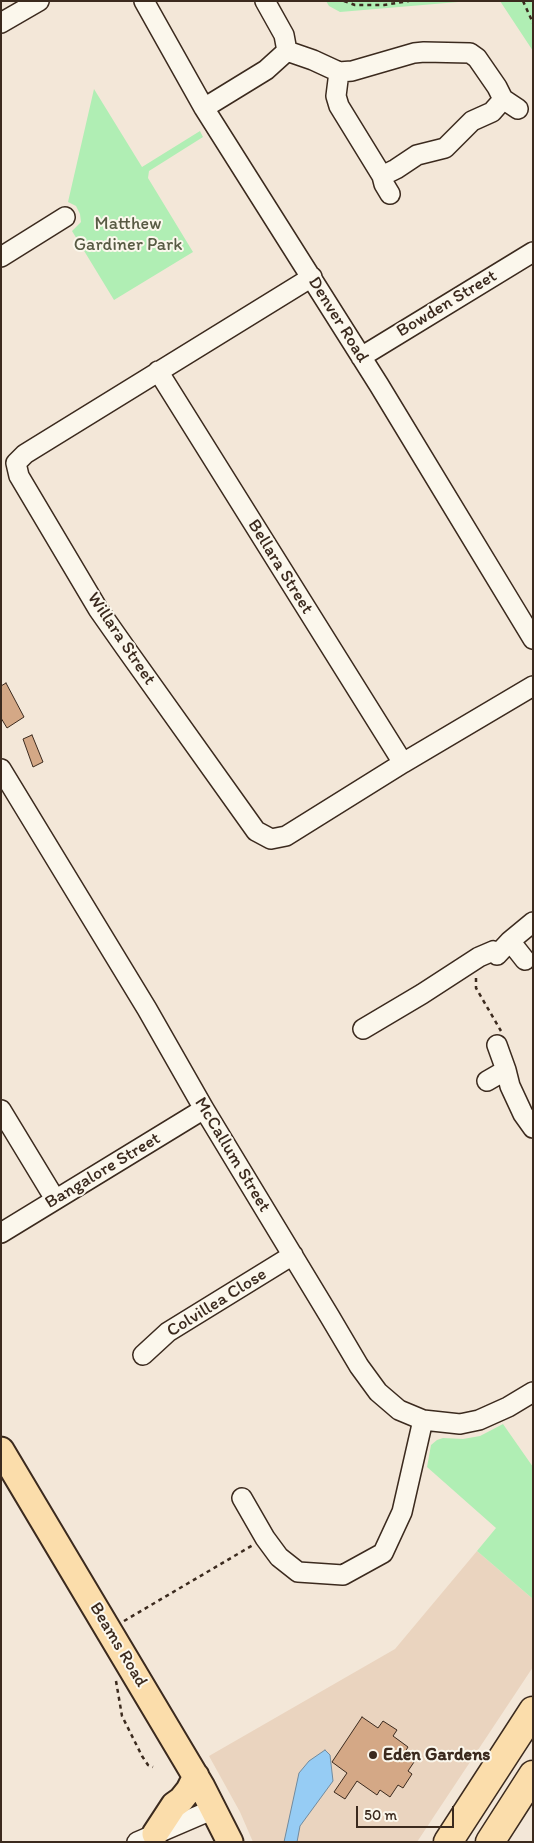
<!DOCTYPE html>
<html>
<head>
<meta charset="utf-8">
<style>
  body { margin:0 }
  #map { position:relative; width:534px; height:1843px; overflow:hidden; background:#f3e7d8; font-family:Itim,sans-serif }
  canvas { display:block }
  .frame { position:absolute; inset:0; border:2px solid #3b2a1e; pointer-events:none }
  .scale { position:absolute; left:356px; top:1806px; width:98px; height:22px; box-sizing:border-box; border:2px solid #3b2a1e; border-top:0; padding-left:6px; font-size:15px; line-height:18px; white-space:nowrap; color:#3b2a1e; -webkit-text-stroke:4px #fbf7ec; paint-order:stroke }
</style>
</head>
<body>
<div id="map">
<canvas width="534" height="1843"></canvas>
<div class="frame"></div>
<div class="scale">50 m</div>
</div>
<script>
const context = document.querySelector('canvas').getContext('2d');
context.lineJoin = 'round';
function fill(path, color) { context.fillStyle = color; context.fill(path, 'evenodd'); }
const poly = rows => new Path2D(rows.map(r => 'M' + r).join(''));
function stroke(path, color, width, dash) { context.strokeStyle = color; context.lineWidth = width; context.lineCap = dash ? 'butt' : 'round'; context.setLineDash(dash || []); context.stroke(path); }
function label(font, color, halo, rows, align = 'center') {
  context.font = font + ' Itim,sans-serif'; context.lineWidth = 4; context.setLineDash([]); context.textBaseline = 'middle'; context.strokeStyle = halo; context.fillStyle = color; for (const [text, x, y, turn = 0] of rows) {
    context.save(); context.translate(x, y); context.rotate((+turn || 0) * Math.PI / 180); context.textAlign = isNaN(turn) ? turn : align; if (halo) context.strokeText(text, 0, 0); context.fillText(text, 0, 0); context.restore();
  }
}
fill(poly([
  [477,1551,533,1599,533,1667,417,1842,253,1842,240,1812,209,1756,395,1649]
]), '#ead4bf');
fill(poly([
  [326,1,470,1,340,12,329,6],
  [500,1,533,1,533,51],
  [94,89,142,167,200,131,203,137,149,171,148,178,193,252,114,300,72,231,81,222,80,214,76,206,68,202],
  [503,1424,533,1467,533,1599,477,1551,496,1528,427,1467,431,1445,437,1440,443,1438,463,1439,480,1436]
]), '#b0eeb4');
const water = poly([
  [325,1750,330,1755,333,1781,300,1826,297,1842,284,1842,299,1773,309,1761,325,1750]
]);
fill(water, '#96ccf4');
stroke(water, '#728b9e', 1);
const building = poly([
  [6,683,24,717,7,728,1,718,1,686,6,683],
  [32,735,43,762,33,767,23,739,32,735],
  [362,1717,378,1728,383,1721,397,1730,393,1736,408,1747,405,1752,416,1759,408,1771,412,1774,403,1788,398,1785,390,1797,380,1790,377,1795,357,1781,345,1799,334,1792,347,1773,332,1762,362,1717]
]);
fill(building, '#d4a886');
stroke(building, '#3b2a1e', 1);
const minor = poly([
  [144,1,204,108,379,385,533,639],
  [265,1,284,35,287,51],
  [1,23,39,1],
  [339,72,336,96,339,106,382,176,384,184,390,194],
  [503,99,518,109],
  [204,108,266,70,287,51,313,60,339,72,352,71,414,53,424,52,470,53,477,58,497,87,503,99,499,104,492,112,472,121,445,148,417,155,396,169,382,176],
  [1,257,65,217],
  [312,277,25,454,16,463,19,476,98,609,124,646,256,831,271,839,286,836,403,763,533,686],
  [361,357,533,252],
  [158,371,403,763],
  [1,769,147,1009,204,1109,330,1317,359,1366,378,1392,399,1410,423,1420,460,1424,479,1420,508,1407,533,1392],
  [510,941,533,922],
  [363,1029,422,994,479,957,493,951,497,955,510,941,525,960],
  [506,1070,510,1086,523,1114,533,1128],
  [487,1081,506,1070,497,1045],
  [1,1110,55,1199],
  [1,1233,204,1109],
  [143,1355,168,1332,293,1255],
  [242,1498,265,1538,279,1557,298,1572,343,1575,383,1553,402,1512,423,1420],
  [137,1842,214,1809]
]);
const major = poly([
  [1,1450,202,1787,230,1842],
  [155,1834,174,1805,181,1800,189,1790,196,1776]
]);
const highway = poly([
  [448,1842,533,1711],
  [490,1842,533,1775]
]);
stroke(minor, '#3b2a1e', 22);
stroke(major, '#3b2a1e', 29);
stroke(highway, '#3b2a1e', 31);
stroke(poly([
  [344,1,355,5,384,5,409,1],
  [523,1,533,23],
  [476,978,476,988,501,1031],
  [124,1621,253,1545],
  [116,1681,122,1716,142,1756,148,1765,153,1767]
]), '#3b2a1e', 2.5, [4, 4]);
stroke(minor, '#fbf7ec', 19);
stroke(major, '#fbddab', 25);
stroke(highway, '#fbddab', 28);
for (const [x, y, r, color] of [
  [373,1755,5,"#3b2a1e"]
]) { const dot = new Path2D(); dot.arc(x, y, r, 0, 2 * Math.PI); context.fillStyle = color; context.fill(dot); stroke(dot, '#fbf7ec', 2); }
label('18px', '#585b44', '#fbf7ec', [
  ["Matthew",128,224],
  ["Gardiner Park",128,245]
]);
label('18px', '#3b2a1e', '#fbf7ec', [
  ["Bowden Street",447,304,-31],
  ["Denver Road",338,320,58],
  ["Bellara Street",280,567,58],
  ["Willara Street",121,639,56],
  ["McCallum Street",232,1155,59],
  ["Bangalore Street",103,1171,-31],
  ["Colvillea Close",217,1303,-32],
  ["Beams Road",118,1645,59]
]);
label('bold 18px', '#3b2a1e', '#fbf7ec', [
  ["Eden Gardens",383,1755]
], 'left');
</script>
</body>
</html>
